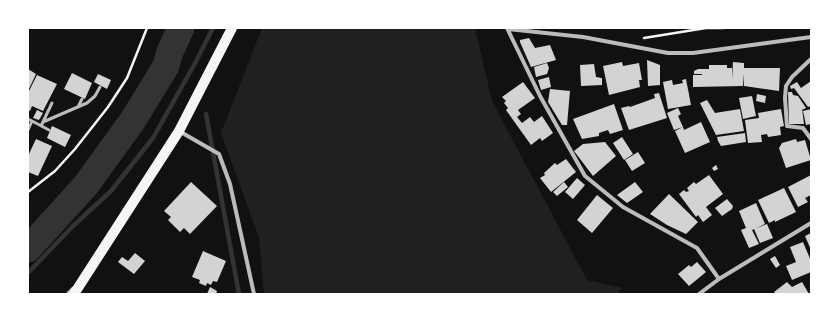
<!DOCTYPE html>
<html>
<head>
<meta charset="utf-8">
<style>
  body { margin:0 }
  #map { position:relative; width:839px; height:322px; overflow:hidden; background:#111; font-family:Overpass,sans-serif }
  canvas { display:block }
  .frame { position:absolute; inset:0; border:29px solid #fff; pointer-events:none }
</style>
</head>
<body>
<div id="map">
<canvas width="839" height="322"></canvas>
<div class="frame"></div>
</div>
<script>
const context = document.querySelector('canvas').getContext('2d');
context.lineJoin = 'round';
function fill(path, color) { context.fillStyle = color; context.fill(path, 'evenodd'); }
const poly = rows => new Path2D(rows.map(r => 'M' + r).join(''));
function stroke(path, color, width, dash) { context.strokeStyle = color; context.lineWidth = width; context.lineCap = dash ? 'butt' : 'round'; context.setLineDash(dash || []); context.stroke(path); }
fill(poly([
  [262,28,475,28,492,101,587,280,622,288,617,294,264,294,259,238,221,133]
]), '#202020');
stroke(poly([
  [206,114,239,294],
  [28,273,73,226,111,191,153,138,194,65,213,28]
]), '#333', 4.5);
stroke(poly([
  [28,249,86,185,133,120,166,66,169,54,181,28]
]), '#333', 27);
fill(poly([
  [529,38,535,48,550,45,556,60,531,67,520,42,520,40],
  [647,60,660,65,660,85,648,86],
  [622,62,623,66,639,63,642,80,639,80,640,87,609,95,603,66],
  [733,62,744,63,744,68,780,68,779,91,744,86,744,74,743,86,693,87,693,75,702,75,702,69,709,69,709,65,727,65,727,68,732,68,732,79],
  [547,63,549,68,547,74,536,77,534,67],
  [594,64,596,77,602,78,602,85,581,86,580,65],
  [28,69,36,74,28,91],
  [698,69,702,69,702,74,694,74,694,71],
  [72,73,92,83,85,99,64,89],
  [98,74,111,80,107,89,94,82],
  [37,75,57,84,43,111,32,106,30,111,28,110,28,93],
  [549,77,551,87,541,90,538,80],
  [686,79,691,105,668,109,663,82,672,80,673,85,683,83,682,80],
  [811,81,811,106,808,107,794,88,791,89,790,86,797,82,801,88],
  [523,82,535,98,518,110,521,114,517,117,522,123,530,117,534,122,542,116,553,133,542,141,540,138,531,145,506,110,508,108,504,103,506,101,502,97],
  [550,89,570,91,567,125,562,125,548,102],
  [788,92,792,92,793,95,798,96,806,108,802,110,802,108,804,124,789,124],
  [659,93,667,118,629,130,621,108,629,106,630,107,655,98,654,94],
  [757,94,766,96,765,103,756,101],
  [752,96,756,116,743,119,739,98],
  [707,100,715,113,740,109,744,131,716,135,700,103],
  [614,104,623,130,610,134,608,130,599,133,599,136,582,139,573,119],
  [678,108,681,114,678,116,683,127,674,130,667,113],
  [781,109,784,126,780,127,781,135,768,137,767,134,761,135,762,142,748,143,745,120,759,118,758,113],
  [811,109,811,124,806,125,803,111],
  [37,110,43,113,39,120,33,118],
  [701,122,710,142,685,153,675,131,683,127,684,130],
  [52,126,71,135,65,147,47,138],
  [745,133,746,142,721,146,718,141,717,137],
  [622,137,633,154,624,160,613,143],
  [36,139,52,146,38,176,28,172,28,156],
  [796,139,797,142,805,140,811,160,786,168,779,148,782,143],
  [605,142,616,156,593,176,574,151,583,144],
  [638,152,645,163,632,171,625,160],
  [566,159,576,172,551,192,540,178,545,175,544,173,555,163,557,165],
  [716,165,718,169,714,171,712,168],
  [709,175,723,194,706,207,712,215,703,222,698,215,696,217,679,194,684,190,686,192,689,191,687,188,694,182,696,184],
  [811,175,811,195,805,198,808,202,798,207,788,187],
  [577,178,585,185,573,199,565,192],
  [191,182,217,206,190,234,184,228,180,232,168,220,171,217,164,211],
  [564,182,568,187,557,196,553,192],
  [635,182,643,192,627,203,617,195],
  [784,188,796,212,775,222,775,220,769,223,758,200],
  [669,194,698,222,686,234,667,225,650,214],
  [597,195,613,208,592,233,577,220],
  [727,199,733,206,732,209,722,216,715,208],
  [756,203,765,224,752,230,759,244,749,248,741,230,746,228,739,211],
  [767,224,773,238,760,243,754,229],
  [811,233,811,250,805,236],
  [803,242,811,261,811,272,792,280,786,266,796,262,790,247],
  [203,251,226,261,217,282,213,281,211,285,207,283,206,286,199,283,200,280,192,277],
  [135,253,145,261,134,274,118,262,122,257,128,261],
  [775,256,780,265,776,268,770,259],
  [697,262,706,272,700,277,694,270,700,277,689,286,678,274,689,265,691,267],
  [787,282,792,287,802,282,809,294,776,294,774,292],
  [210,287,217,291,216,294,207,294]
]), '#d3d3d3');
stroke(poly([
  [644,38,706,28,723,28],
  [28,192,55,171,75,149,108,107,127,78,147,28]
]), '#f5f5f5', 2.5);
stroke(poly([
  [78,107,82,99],
  [28,119,32,121,28,130],
  [32,121,49,130],
  [43,122,87,103,95,96,100,87],
  [41,126,52,103],
  [67,294,73,288]
]), '#bcbcbc', 3);
stroke(poly([
  [507,28,540,96,585,176,623,207,697,248,719,279],
  [508,29,583,37,668,53,693,53,811,37],
  [811,59,792,77,786,86,785,98,787,126,803,128,811,139],
  [179,131,219,154,230,184,254,294],
  [699,294,719,279,811,223]
]), '#bcbcbc', 4);
stroke(poly([
  [74,294,179,131,232,28]
]), '#f5f5f5', 10);
</script>
</body>
</html>
